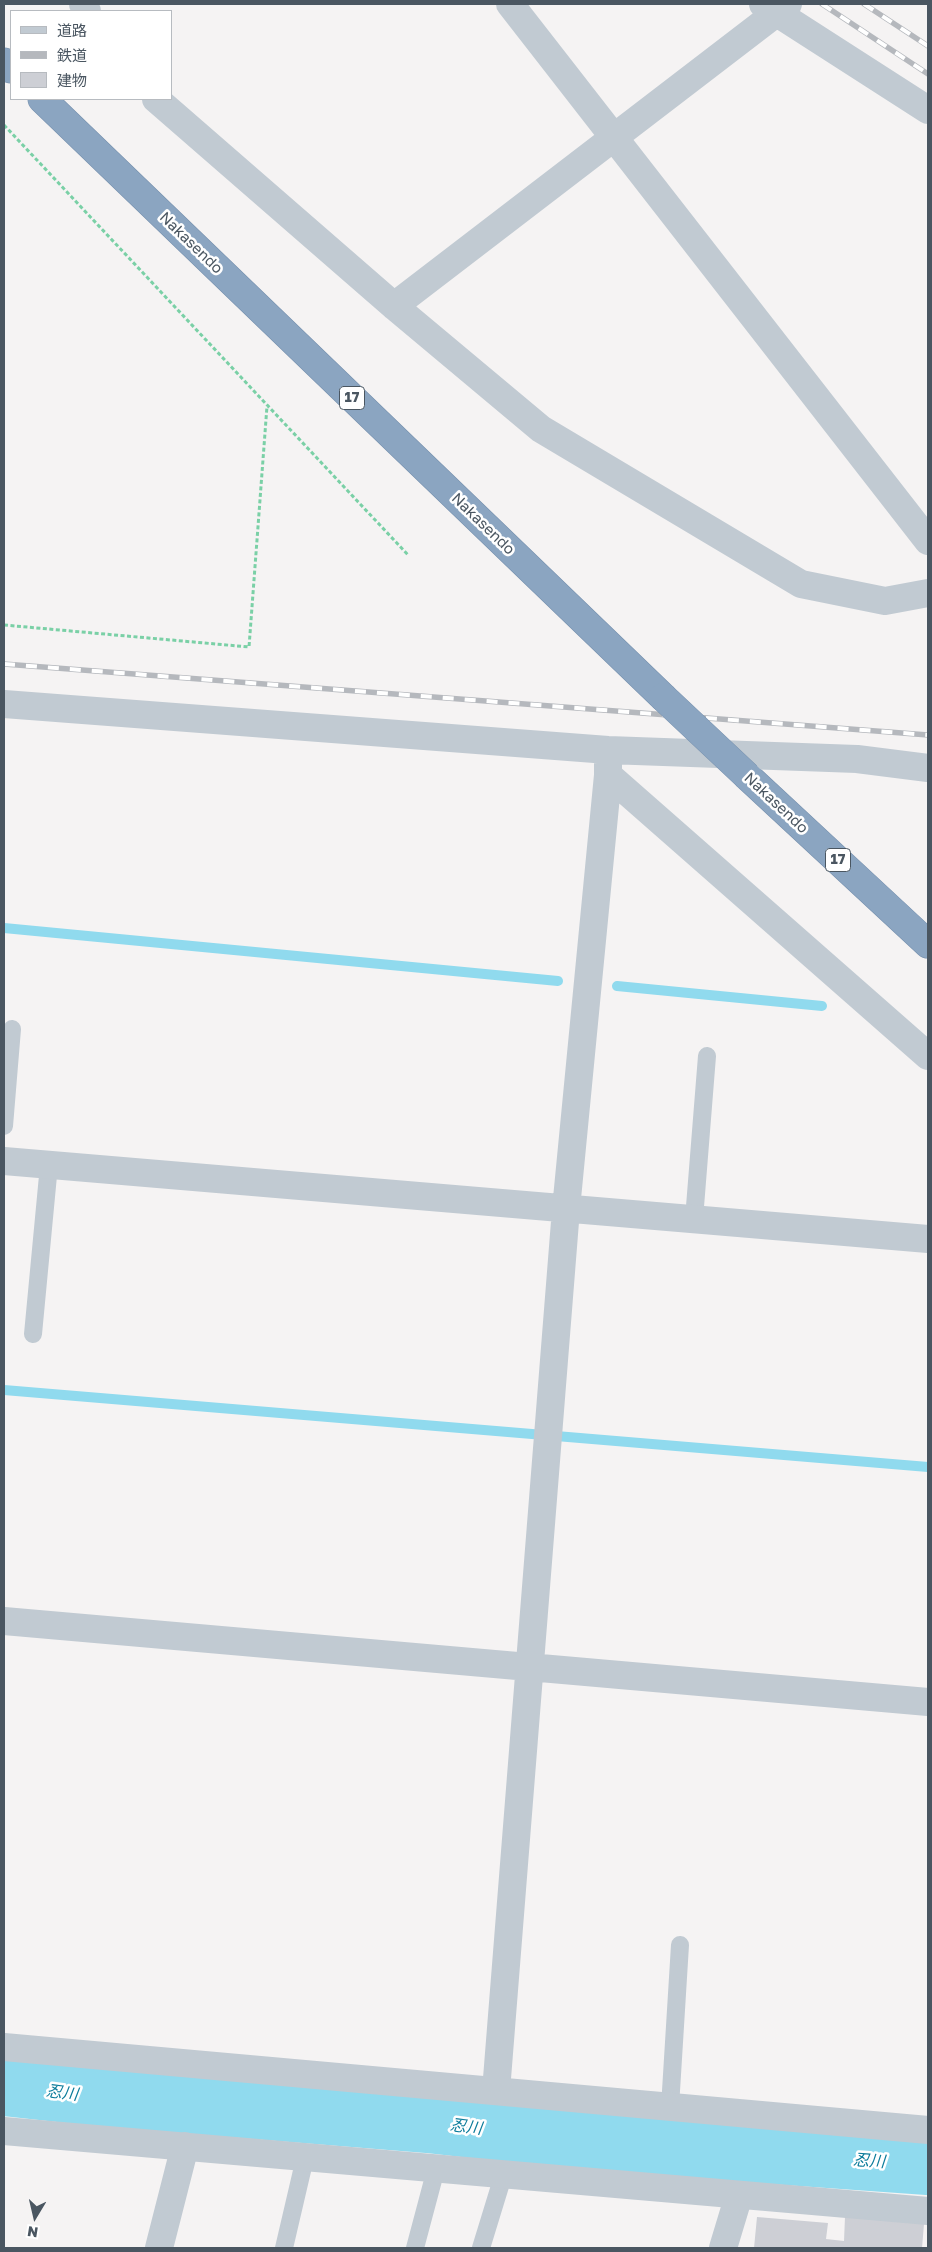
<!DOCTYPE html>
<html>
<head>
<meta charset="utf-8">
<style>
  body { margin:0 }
  #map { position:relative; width:932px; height:2252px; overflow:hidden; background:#f5f3f3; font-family:"Golos Text","Noto Sans JP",sans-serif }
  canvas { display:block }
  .frame { position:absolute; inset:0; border:5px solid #4a5661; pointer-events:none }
  .legend { position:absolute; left:10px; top:10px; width:162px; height:90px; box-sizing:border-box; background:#fff; border:1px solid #b7bbc0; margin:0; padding:6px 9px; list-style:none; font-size:15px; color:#4a5661 }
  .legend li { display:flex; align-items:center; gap:10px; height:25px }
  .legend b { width:25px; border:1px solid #b7bbc0 }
  .north { position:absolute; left:10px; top:2192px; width:50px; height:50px; -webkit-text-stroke:4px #fff; paint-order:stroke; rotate:189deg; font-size:14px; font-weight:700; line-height:20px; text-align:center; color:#4a5661 }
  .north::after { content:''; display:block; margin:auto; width:18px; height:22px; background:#4a5661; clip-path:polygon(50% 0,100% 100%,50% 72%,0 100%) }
</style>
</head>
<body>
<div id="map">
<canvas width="932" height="2252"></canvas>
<div class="frame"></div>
<ul class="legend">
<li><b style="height:6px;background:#c1cad2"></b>道路</li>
<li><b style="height:6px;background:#b5b8bd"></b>鉄道</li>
<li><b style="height:14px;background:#cdcfd5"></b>建物</li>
</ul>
<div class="north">N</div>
</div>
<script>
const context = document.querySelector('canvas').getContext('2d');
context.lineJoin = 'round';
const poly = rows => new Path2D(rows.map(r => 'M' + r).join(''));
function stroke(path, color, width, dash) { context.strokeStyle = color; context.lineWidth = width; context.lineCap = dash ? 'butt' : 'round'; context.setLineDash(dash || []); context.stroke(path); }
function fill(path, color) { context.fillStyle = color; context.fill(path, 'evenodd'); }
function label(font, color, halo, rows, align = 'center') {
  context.font = font + ' "Golos Text","Noto Sans JP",sans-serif'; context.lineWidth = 5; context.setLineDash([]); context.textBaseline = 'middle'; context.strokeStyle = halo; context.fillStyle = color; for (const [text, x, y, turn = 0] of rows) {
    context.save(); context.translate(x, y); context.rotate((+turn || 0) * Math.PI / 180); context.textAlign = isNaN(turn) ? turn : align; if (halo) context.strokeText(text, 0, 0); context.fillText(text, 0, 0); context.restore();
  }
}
stroke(poly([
  [4,928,558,981],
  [617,986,822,1006],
  [4,1390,928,1467]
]), '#90daee', 10);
stroke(poly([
  [4,2086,94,2096,428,2123,574,2140,928,2165]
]), '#90daee', 60);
fill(poly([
  [757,2217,828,2223,826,2239,844,2241,845,2217,924,2224,922,2248,754,2248]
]), '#cdcfd5');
const highway = poly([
  [4,62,11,69],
  [42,99,663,697],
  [747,776,928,944]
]);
stroke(highway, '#7690ad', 29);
stroke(poly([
  [4,125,409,556],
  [4,625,249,647,267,406]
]), '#7ad0a6', 3, [4, 2.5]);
stroke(poly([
  [4,1126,12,1029],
  [694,1219,707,1056],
  [33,1334,49,1165],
  [670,2107,680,1945],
  [284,2248,305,2158],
  [415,2248,436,2169],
  [481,2248,504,2173]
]), '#c1cad2', 18);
stroke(poly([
  [83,4,87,11],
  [510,4,928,541],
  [763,4,928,110],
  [156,99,394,306,541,429,801,584,885,601,928,593],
  [394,306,788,4],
  [4,704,608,750,857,759,928,768],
  [608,775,928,1056],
  [4,1161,928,1239],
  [4,1621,928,1702],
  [4,2047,928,2130],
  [496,2091,566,1209,608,775,608,750],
  [4,2131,928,2211],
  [159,2248,185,2146],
  [723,2248,739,2195]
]), '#c1cad2', 28);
stroke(highway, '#8ba5c1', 28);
const rail = poly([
  [822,4,928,74],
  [864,4,928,46],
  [4,664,928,735]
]);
stroke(rail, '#b5b8bd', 5.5);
stroke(rail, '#fff', 4, [11]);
const highwayBridge = poly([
  [663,697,747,776]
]);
stroke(highwayBridge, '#7690ad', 29, []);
stroke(highwayBridge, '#8ba5c1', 28);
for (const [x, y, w] of [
  [352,398,25],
  [838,860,25]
]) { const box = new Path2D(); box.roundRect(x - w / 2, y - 11.5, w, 23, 4); context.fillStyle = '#fff'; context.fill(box); stroke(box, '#4a5661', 1); }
label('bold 14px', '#4a5661', null, [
  ["17",352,398],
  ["17",838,860]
]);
label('15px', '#4a5661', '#fff', [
  ["Nakasendo",191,243,44],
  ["Nakasendo",483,524,44],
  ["Nakasendo",776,803,43]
]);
label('italic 16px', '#0c7c9b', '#fff', [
  ["忍川",62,2093,7],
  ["忍川",466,2127,7],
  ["忍川",869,2161,4]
]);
</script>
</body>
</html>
